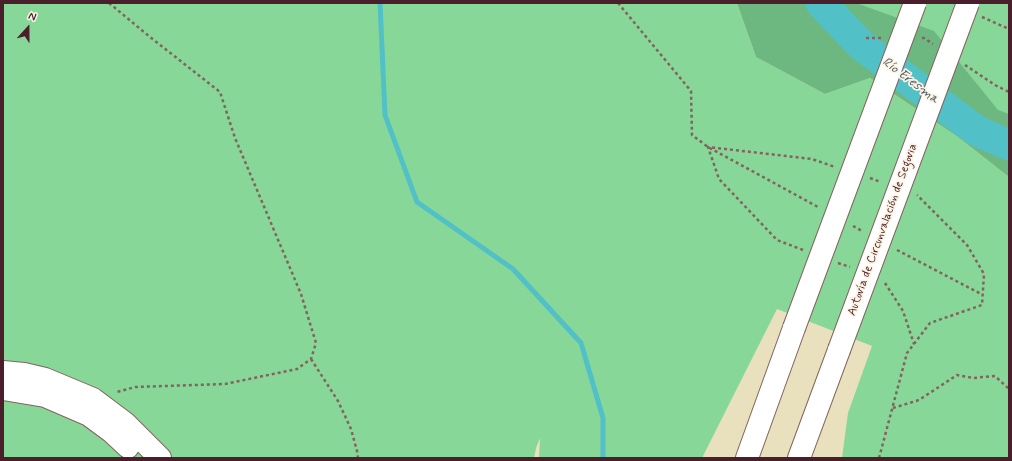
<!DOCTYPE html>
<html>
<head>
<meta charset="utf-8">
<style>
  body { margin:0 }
  #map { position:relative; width:1012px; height:461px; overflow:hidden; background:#e9e1bd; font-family:Mynerve,sans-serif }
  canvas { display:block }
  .frame { position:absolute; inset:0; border:4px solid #4a1f2b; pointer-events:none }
  .north { position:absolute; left:8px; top:8px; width:40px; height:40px; -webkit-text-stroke:3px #fcf5e5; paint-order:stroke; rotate:21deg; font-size:11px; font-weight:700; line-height:16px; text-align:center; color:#4a1f2b }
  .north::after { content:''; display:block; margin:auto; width:14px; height:18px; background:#4a1f2b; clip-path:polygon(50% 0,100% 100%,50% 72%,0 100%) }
</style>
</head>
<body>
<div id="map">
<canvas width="1012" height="461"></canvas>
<div class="frame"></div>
<div class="north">N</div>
</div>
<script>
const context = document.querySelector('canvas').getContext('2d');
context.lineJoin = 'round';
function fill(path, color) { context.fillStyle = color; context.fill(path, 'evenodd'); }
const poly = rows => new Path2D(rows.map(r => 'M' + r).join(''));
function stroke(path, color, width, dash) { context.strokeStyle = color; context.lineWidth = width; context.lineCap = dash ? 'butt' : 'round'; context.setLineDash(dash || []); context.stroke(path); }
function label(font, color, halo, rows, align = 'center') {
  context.font = font + ' Mynerve,sans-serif'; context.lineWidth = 3.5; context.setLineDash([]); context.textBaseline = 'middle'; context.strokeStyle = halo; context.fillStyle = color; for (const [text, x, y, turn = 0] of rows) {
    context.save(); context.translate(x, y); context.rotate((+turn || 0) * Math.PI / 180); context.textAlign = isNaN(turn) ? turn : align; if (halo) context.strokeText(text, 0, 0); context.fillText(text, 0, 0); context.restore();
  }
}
fill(poly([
  [3,3,737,3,756,57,825,94,870,78,958,137,1009,177,1009,458,842,458,848,413,872,346,777,309,702,458,539,458,540,438,536,448,534,458,3,458],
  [821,3,1009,3,1009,145]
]), '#87d798');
fill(poly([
  [737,3,856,3,934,31,998,110,1009,114,1009,177,958,137,870,78,825,94,756,57]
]), '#6db880');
stroke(poly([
  [380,3,385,115,417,202,513,269,581,343,603,418,603,458]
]), '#52c0c7', 5);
stroke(poly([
  [821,3,861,45,977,131,1009,145]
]), '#52c0c7', 31);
const minor = poly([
  [3,372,24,374,45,379,93,399,125,423,160,458],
  [3,389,45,396,89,415,112,432,128,447]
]);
const highway = poly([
  [747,458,794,328],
  [799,458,839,350]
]);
stroke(minor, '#82635e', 24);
stroke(highway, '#82635e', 24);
stroke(poly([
  [109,3,150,37,220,92,235,138,301,294,316,343,311,359,297,369,225,384,135,387,117,392],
  [618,3,691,91,692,135,708,147,818,207],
  [982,17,1009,29],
  [866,38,883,38],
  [922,38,924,38,933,44],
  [965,65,995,85,1009,92],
  [870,178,881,182],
  [853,226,862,231],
  [803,250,777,240,719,179,708,147,812,159,835,167],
  [897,250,983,295],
  [838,263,850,267],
  [885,283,903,311,914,344],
  [311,359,338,401,351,429,357,451,358,458],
  [893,408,919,400,957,375,973,378,995,376,1009,389],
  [879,458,907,353,930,323,982,305,984,274,967,245,917,195]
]), '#82635e', 2.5, [3, 3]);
stroke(minor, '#fff', 22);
stroke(highway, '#fff', 22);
const highwayBridge = poly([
  [794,328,915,3],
  [839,350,968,3]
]);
stroke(highwayBridge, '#82635e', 24, []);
stroke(highwayBridge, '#fff', 22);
label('12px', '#4a1f2b', '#fcf5e5', [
  ["Autovía de Circunvalación de Segovia",883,230,-70]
]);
label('italic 13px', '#4d5762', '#fcf5e5', [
  ["Río Eresma",910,81,37]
]);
</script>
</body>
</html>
